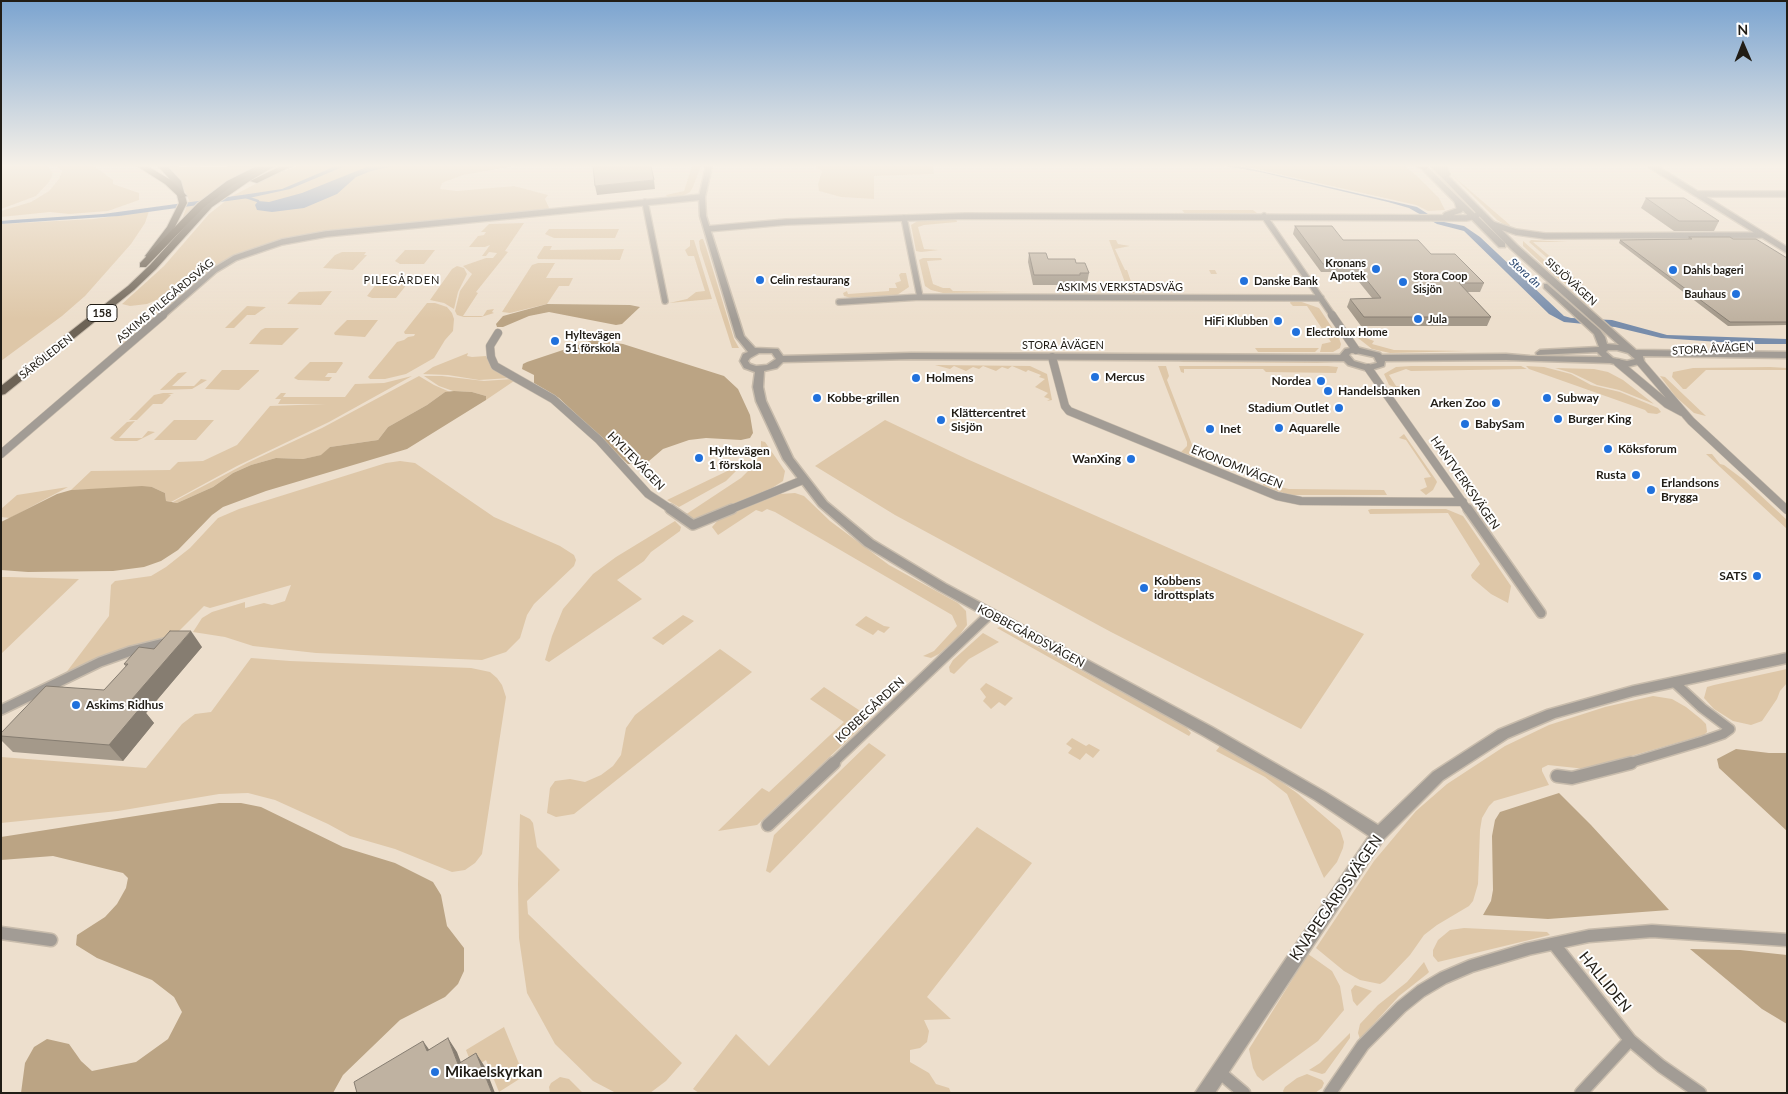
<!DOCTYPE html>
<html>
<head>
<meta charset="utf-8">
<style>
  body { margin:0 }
  #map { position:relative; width:1788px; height:1094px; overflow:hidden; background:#eddfcd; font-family:Lato,sans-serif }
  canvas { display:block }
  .frame { position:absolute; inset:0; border:2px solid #211d16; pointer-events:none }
  .north { position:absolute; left:1718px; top:20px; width:50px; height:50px; -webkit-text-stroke:4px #fff; paint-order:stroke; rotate:359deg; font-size:14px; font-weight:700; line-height:20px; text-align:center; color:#211d16 }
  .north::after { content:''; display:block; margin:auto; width:18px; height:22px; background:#211d16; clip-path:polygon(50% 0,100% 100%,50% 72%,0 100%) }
</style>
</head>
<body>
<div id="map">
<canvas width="1788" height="1094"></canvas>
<div class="frame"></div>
<div class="north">N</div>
</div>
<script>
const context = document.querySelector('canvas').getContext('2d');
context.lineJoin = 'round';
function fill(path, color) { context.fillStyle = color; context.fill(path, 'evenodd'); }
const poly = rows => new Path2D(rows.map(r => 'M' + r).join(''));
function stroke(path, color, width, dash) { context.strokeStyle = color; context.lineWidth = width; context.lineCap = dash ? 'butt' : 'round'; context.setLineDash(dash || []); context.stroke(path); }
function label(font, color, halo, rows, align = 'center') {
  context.font = font + ' Lato,sans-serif'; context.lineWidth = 4; context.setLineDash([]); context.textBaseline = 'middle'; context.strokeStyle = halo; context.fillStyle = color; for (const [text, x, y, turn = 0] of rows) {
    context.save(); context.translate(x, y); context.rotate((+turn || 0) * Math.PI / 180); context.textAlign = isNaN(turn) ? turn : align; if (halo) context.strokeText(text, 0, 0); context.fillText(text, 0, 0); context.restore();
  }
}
fill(poly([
  [1,166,48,166,53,174,49,182,36,196,1,209],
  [56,166,93,166,98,169,113,180,113,184,139,193,139,200,108,211,69,214,50,212,1,217,1,211,31,202,49,191,59,179,62,171],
  [167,166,191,167,260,166,211,193,182,219,189,200,176,174],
  [297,166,514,166,463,175,442,183,440,189,457,191,514,186,548,195,545,199,550,210,277,241,242,252,193,277,182,281,163,297,147,304,130,306,122,304,164,266,209,214,232,196,267,178],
  [692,166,701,166,693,187,690,192,683,196,667,197,666,195,684,191],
  [815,166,933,166,934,174,874,176,874,199,841,197,819,191,818,184,822,171],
  [1243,166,1404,166,1416,175,1439,198,1445,210,1428,211,1416,205],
  [1451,174,1510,225,1509,227,1514,229,1510,228,1497,220],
  [1182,210,1253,210,1257,213,1185,214],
  [149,211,145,223,131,244,85,296,62,316,1,361,1,224,94,219],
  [956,219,957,222,924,225,918,227,924,249,939,250,921,252,916,251,911,225,919,220],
  [524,223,505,251,508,252,476,292,478,293,463,316,483,316,487,310,494,309,492,312,494,313,481,317,464,317,457,315,455,311,460,291,472,274,463,266,486,258,493,258,497,253,489,252,486,256,482,256,490,245,485,247,469,247,478,236,484,235,486,232,481,232,489,224],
  [549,229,619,229,615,238,554,238,545,234],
  [701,239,703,239,706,247,734,339,739,348,732,348,728,335,700,249,699,241],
  [690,240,694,240,712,299,669,303,687,299,696,292,705,291,694,256,688,256,685,250,690,246],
  [1109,240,1116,240,1118,244,1130,246,1115,249,1125,270,1215,270,1217,274,1211,274,1209,270,1127,270,1135,293,1129,293],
  [1531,240,1568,242,1533,242,1585,286,1579,286,1529,242],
  [1523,241,1576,288,1582,294,1586,305,1575,290,1556,277,1523,246],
  [544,246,552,246,550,250,624,249,620,260,538,259,537,257],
  [405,250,435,250,424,264,400,264,395,261],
  [342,252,366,252,364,255,367,255,353,270,323,268,335,255],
  [923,258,941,258,942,260,927,261,933,284,943,288,950,288,953,291,1017,292,943,293,931,290,925,286,919,260],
  [555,263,546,278,573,278,569,286,559,286,547,304,510,313,502,312,532,265,538,263],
  [457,266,464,268,467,274,458,292,454,309,444,303,430,300,452,269],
  [901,273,906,273,909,287,897,295,855,299,844,296,843,293,847,291,848,294,889,291,889,288,897,288,895,283,901,281,899,275],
  [377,283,408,283,396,298,372,298,367,296],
  [332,291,321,305,287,304,299,292],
  [1291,301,1299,301,1319,308,1339,338,1341,344,1340,348,1333,352,1320,352,1322,344,1331,342,1307,306,1293,306,1290,303],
  [427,303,435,303,447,307,452,313,454,319,453,331,445,340,434,358,406,374,385,379,370,379,368,377,397,342,404,340,408,337,414,336,415,334,405,334,404,332],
  [247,306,266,307,255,315,247,315,234,328,225,328],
  [347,320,378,320,365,337,335,335,334,333],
  [265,328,299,328,282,345,249,344,261,330],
  [1358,338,1366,338,1374,341,1372,344,1394,350,1468,351,1390,353,1372,349],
  [1255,348,1319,348,1315,352,1258,352],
  [468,353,467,356,472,357,486,356,492,369,510,378,479,380,448,375,423,374,433,367],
  [1186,360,1279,360,1336,363,1179,362],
  [310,362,342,362,343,363,336,373,328,373,325,377,332,377,329,381,298,380,294,378],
  [935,365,1030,366,1047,374,1052,400,1047,401,1050,399,1044,397,1048,393,1035,387,1045,379,1039,377,1041,375,1028,370,1026,372,1012,366,1008,369,1002,367,996,371,983,366,979,369,973,367,966,371,954,366,950,369],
  [1158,366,1166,366,1169,376,1167,380,1196,455,1195,457,1181,452,1187,446,1187,442],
  [1179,366,1328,366,1338,367,1336,373,1266,372,1263,369,1184,369,1184,373,1181,372],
  [1411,366,1521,366,1527,369,1411,371,1406,369,1389,375,1396,386,1403,387,1394,387,1389,385,1384,374,1396,367],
  [1526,366,1544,367,1571,374,1591,385,1620,392,1658,408,1661,412,1657,414,1648,413,1645,410,1529,369],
  [1555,368,1594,369,1608,372,1623,380,1654,404,1619,390,1597,385,1572,373],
  [1693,368,1770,367,1787,368,1787,370,1706,370,1686,389,1683,389,1672,377,1673,372],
  [222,370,259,370,259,371,239,390,205,389],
  [187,372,172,386,194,386,201,379,207,380,192,389,160,390,178,373],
  [412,376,329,422,237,466,171,502,166,501,165,493,152,487,71,490,91,471,170,470,178,462,203,461,237,445,270,406,326,404,278,404,281,399,275,399,281,393,286,393,283,397,345,397,355,384,384,383],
  [419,376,434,385,450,392,445,392,427,405,388,427,378,440,330,447,322,455,303,459,276,458,251,465,233,473,213,487,177,503,173,502,247,463,322,428],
  [424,376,442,376,484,381,512,379,514,381,486,400,486,396,472,392,453,391,439,386],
  [1660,376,1665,377,1706,416,1694,413,1676,397],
  [163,393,174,393,168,395,171,395,162,404,153,404,137,420,129,420,154,395],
  [174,420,214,420,196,440,154,440],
  [885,420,967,459,1364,634,1301,729,1111,632,895,515,815,466],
  [135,421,119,438,142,438,148,431,155,432,137,441,115,441,110,438,127,422],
  [1404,434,1436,480,1437,482,1433,490,1426,495,1420,490,1427,487,1424,478,1431,477,1406,440,1399,438],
  [761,441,765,442,785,471,783,481,772,488,695,520,685,515,741,478,755,464,761,452],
  [1706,454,1712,454,1720,464,1724,465,1744,480,1787,520,1787,529],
  [400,461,415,463,494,517,560,546,574,555,576,560,574,566,534,604,527,615,520,638,506,652,482,660,316,653,253,646,225,637,193,632,202,618,212,612,245,602,245,608,264,603,272,605,285,601,291,585,210,608,204,606,174,636,65,674,109,616,111,585,115,581,151,576,166,567,190,548,218,518,239,509,386,463],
  [744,463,726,481,679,507,667,500],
  [1263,482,1272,482,1271,485,1289,489,1384,490,1387,495,1289,495,1263,486],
  [68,487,10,518,1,517,1,509,17,495],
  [795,493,804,496,830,521,889,565,958,603,966,611,967,625,958,637,939,654,931,658,923,656,934,651,957,626,952,615,775,512,767,509,762,512,756,510,718,535,712,527,720,518,757,501,780,494],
  [1371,509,1446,509,1463,516,1511,586,1508,603,1491,594,1472,578,1471,575,1480,564,1448,513,1370,514,1368,510],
  [675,521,681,527,680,531,651,552,644,561,617,580,642,599,549,662,545,660,552,636,563,609,593,574,616,557],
  [1,577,9,577,79,579,1,654],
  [683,615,694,621,663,645,652,638],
  [866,616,884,626,890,627,884,633,878,630,873,635,855,625],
  [1000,627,1185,726,1191,733,1189,736,997,628],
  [983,633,999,642,969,659,954,674,950,672,949,667,953,660],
  [720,649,752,672,574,814,556,817,547,813,550,788,555,781,570,779,585,782,601,775,613,766,621,755,626,728,635,715],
  [251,658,290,661,471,668,490,672,497,678,502,685,506,697,482,854,475,863,465,870,452,872,395,849,350,836,328,824,275,800,248,793,219,794,118,811,1,823,1,757,146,768,182,724,195,714,211,712],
  [1787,669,1787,683,1780,691,1777,699,1762,721,1751,725,1733,721,1714,709,1704,698,1707,687,1714,685],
  [986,683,1013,698,1005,706,999,702,991,709,983,701,986,697,980,689],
  [824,687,871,718,757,825,718,831,762,788,769,792,844,722,810,699],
  [1653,696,1672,699,1686,707,1701,719,1706,724,1707,732,1704,735,1586,769,1548,765,1542,768,1542,771,1549,785,1494,801,1489,806,1482,818,1480,830,1478,884,1473,901,1469,906,1437,925,1424,935,1410,955,1385,981,1380,984,1360,980,1344,971,1316,948,1374,861,1416,811,1447,784,1505,746,1549,725,1605,707],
  [1072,738,1086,746,1089,744,1100,750,1093,758,1086,753,1080,760,1068,753,1072,748,1066,744],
  [869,743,886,755,770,873,766,871,774,835],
  [1220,746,1263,769,1297,793,1340,830,1344,842,1343,848,1337,862,1324,878,1287,794,1265,777,1216,751],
  [520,814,530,819,533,823,537,847,560,870,527,901,528,914,682,1063,666,1081,650,1093,616,1093,593,1081,555,1044,527,993,519,938,518,884],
  [977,827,1032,863,927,997,951,1019,924,1020,929,1031,927,1042,920,1048,910,1050,910,1062,929,1073,936,1084,949,1088,951,1093,699,1093,693,1089,736,1034,769,1066],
  [1464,928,1547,932,1550,935,1438,962,1433,956,1433,950,1438,940,1450,930],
  [1308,954,1332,971,1340,986,1344,1010,1318,1041,1263,1081,1257,1076,1253,1068,1249,1049],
  [1424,962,1429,972,1427,974,1399,996,1360,1039,1358,1033,1360,1024,1378,1005,1407,982],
  [1355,985,1372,991,1357,1006,1353,1001,1351,990],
  [504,1027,524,1076,499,1092,486,1060,473,1068,466,1050],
  [1350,1033,1350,1038,1325,1073,1322,1074,1309,1070,1320,1063],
  [1307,1074,1322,1080,1324,1083,1322,1088,1315,1093,1284,1093,1283,1091,1285,1087,1297,1078],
  [560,1077,569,1079,583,1093,550,1093,549,1087,551,1083]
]), '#dec7a8');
fill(poly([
  [547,304,630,305,640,307,622,324,616,325,549,312,529,316,503,327,497,327,496,324,503,316],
  [593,340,623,344,724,376,738,389,750,415,753,433,750,438,741,440,706,438,689,440,663,449,649,461,641,464,628,464,559,398,534,383,534,375,522,369,523,364,527,362],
  [454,391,472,392,486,396,486,400,407,449,266,491,223,507,212,515,178,550,161,561,144,567,113,571,28,572,1,570,1,522,57,494,71,490,142,486,152,487,165,493,166,501,177,503,213,487,233,473,251,465,276,458,303,459,321,455,330,447,378,440,388,427,427,405,445,392],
  [1736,749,1769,753,1787,753,1787,831,1719,768,1717,759],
  [1559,793,1591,825,1669,910,1548,919,1483,915,1491,901,1493,890,1492,836,1495,820,1500,812],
  [219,803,241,803,261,807,343,847,395,863,433,882,441,895,447,926,464,948,464,971,458,984,445,997,400,1020,343,1075,333,1093,21,1093,25,1063,34,1047,47,1039,69,1044,81,1061,92,1071,136,1062,168,1039,182,1012,174,997,152,980,97,958,76,945,77,935,105,917,117,904,126,888,128,878,123,873,53,856,1,860,1,837],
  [1690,949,1740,950,1787,955,1787,1024,1762,1009]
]), '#bba484');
fill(poly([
  [336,166,345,166,290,189,249,198,119,216,1,224,1,221,12,220,103,214,242,195,282,189],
  [369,166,394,166,371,171,356,177,337,194,304,208,272,212,257,210,255,205,258,201,269,202,302,193],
  [1224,166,1239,166,1404,204,1417,207,1439,221,1464,226,1480,237,1564,316,1571,318,1612,320,1667,335,1787,339,1787,344,1748,344,1661,338,1615,327,1564,322,1549,314,1464,231,1437,224,1409,208,1388,202,1260,172]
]), '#788dab');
stroke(poly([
  [246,197,258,201]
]), '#788dab', 2.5);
const minorFar3 = poly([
  [1443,166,1447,174],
  [1652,166,1787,250],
  [1697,194,1787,194],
  [645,202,665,301],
  [1446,215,1460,210,1457,201],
  [1264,216,1333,316],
  [904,218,920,297],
  [1492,224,1516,232,1545,236,1762,235],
  [707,229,786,222,965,216,1466,218,1476,216,1480,212],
  [839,302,920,297,1321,298],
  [162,316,215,270,235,258,282,242,326,234,702,197]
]);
const minorFar2 = poly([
  [1332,315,1356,350],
  [498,333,490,346,491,357,495,366,553,399,599,440,648,494,672,510],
  [1052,357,1065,406,1069,411,1277,496,1301,501,1463,502],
  [1640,362,1691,421,1787,510],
  [1618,363,1667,404,1682,412],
  [1368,368,1468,510],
  [1,454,163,315],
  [729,510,803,480]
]);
const minorFar1 = poly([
  [670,509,693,525,732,509],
  [1468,509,1541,613],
  [1,710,100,662,131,651,168,642],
  [832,764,990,614],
  [1626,764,1703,741,1723,734,1730,729,1702,708,1674,682]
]);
const minor = poly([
  [1557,776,1572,778,1631,763],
  [768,825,834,763],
  [1,933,51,940],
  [1554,944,1630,1040,1661,1066,1700,1093],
  [1218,1071,1244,1093],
  [1330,1093,1363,1045,1401,1007,1421,991,1443,978,1471,966,1528,949,1589,936,1652,931,1787,940],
  [1581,1093,1630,1040]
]);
const tertiary = poly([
  [706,166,712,166,705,197,706,216,744,336,755,348,778,349,783,356,911,353,1340,355,1345,349,1356,347,1380,353,1382,355,1506,354,1530,356,1602,357,1597,352,1537,355,1536,353,1540,350,1599,347,1594,334,1544,288,1544,284,1547,284,1600,330,1605,337,1607,344,1619,345,1511,249,1431,166,1438,166,1517,245,1636,350,1787,352,1787,358,1643,356,1644,361,1643,363,1627,367,1610,363,1506,360,1385,361,1384,366,1368,371,1348,365,1344,361,911,359,783,362,777,368,764,371,763,387,766,401,793,458,827,502,873,540,946,584,1212,727,1325,792,1378,825,1433,772,1498,730,1547,710,1633,686,1787,653,1787,663,1633,696,1555,718,1508,738,1443,780,1384,839,1215,1093,1195,1093,1369,836,1315,800,1202,735,938,590,865,546,819,506,783,459,756,401,753,387,755,372,744,368,740,361,743,354,748,352,736,337,700,216,699,197,706,166],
  [1608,350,1617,350,1628,353,1635,359,1627,361,1613,358,1606,352,1608,350],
  [759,353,772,353,776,359,767,365,756,366,750,364,748,361,750,358,759,353],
  [1351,353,1356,353,1374,357,1377,363,1368,365,1354,361,1349,355,1351,353],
  [1419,166,1426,166,1505,243,1505,247,1499,247,1419,166]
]);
const primary = poly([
  [158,166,167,166,181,181,187,203,175,227,153,258,150,259,145,256,167,227,179,203,174,184,158,166],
  [265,166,275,166,248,182,212,207,156,269,134,290,5,394,1,395,1,386,128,286,150,265,206,203,242,178,265,166]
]);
const trunk = poly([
  [137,166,147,166,171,180,187,196,180,198,165,184,137,166],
  [257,166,267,166,233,185,204,207,146,267,140,267,140,263,198,203,227,181,257,166],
  [281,166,292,166,257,183,250,181,281,166],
  [1416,166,1427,166,1428,168,1424,170,1416,166]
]);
stroke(minorFar3, '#c8bcac', 8);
stroke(minorFar2, '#c8bcac', 9);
stroke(minorFar1, '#c8bcac', 12);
stroke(minor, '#c8bcac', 15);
stroke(tertiary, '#c8bcac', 3);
stroke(primary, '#c8bcac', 2);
stroke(trunk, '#c8bcac', 2);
stroke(minorFar3, '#a29c95', 5.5);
stroke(minorFar2, '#a29c95', 8);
stroke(minorFar1, '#a29c95', 9);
stroke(minor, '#a29c95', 12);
fill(tertiary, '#a29c95');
fill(primary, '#6d6356');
fill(trunk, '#64594b');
fill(poly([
  [1646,198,1719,221,1714,231,1674,231,1641,208],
  [1295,226,1343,240,1431,254,1484,283,1480,292,1467,292,1491,317,1487,326,1361,326,1347,307,1350,299,1372,298,1351,272,1321,272,1293,234],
  [1689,237,1733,239,1787,258,1787,325,1728,326,1619,243,1620,240,1688,239],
  [1029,253,1048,259,1076,263,1089,273,1087,283,1079,283,1079,285,1033,285,1028,262],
  [202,647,146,713,154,723,123,761,13,752,1,740,1,733,104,690,126,667,124,664,154,649]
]), '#a4998a');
fill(poly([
  [654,180,655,189,597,195,595,186],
  [191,631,202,647,146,713,154,723,123,761,109,745,126,706],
  [448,1038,457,1052,467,1078,458,1064],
  [423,1041,433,1055,427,1051],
  [476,1053,485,1067,495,1093,492,1093]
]), '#867d71');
const building = poly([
  [593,166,651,166,654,180,595,186,593,166],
  [1646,198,1684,198,1719,221,1679,221,1646,198],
  [1295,226,1332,226,1343,240,1418,240,1431,254,1455,254,1484,283,1459,283,1491,317,1364,317,1350,299,1381,298,1354,264,1323,264,1295,226],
  [1689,237,1730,237,1733,239,1756,239,1787,258,1787,322,1730,322,1620,240,1692,239,1689,237],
  [1029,253,1046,253,1048,259,1075,259,1076,263,1085,263,1089,273,1080,273,1080,275,1034,275,1029,253],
  [170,631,191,631,126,706,141,707,109,745,1,736,1,733,46,686,104,690,128,664,124,664,139,647,154,649,170,631],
  [448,1038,458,1064,476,1053,492,1093,357,1093,354,1082,423,1041,427,1051,448,1038]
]);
fill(building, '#bfb2a1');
stroke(building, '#867d71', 1);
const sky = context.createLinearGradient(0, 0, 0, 319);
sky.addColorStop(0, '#7ba4d0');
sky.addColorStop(0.52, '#f7f1e8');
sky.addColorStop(1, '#f7f1e800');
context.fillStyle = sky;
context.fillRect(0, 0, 1788, 319);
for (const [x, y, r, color] of [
  [1376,269,5,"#2171dc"],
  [1673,270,5,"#2171dc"],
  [760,280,5,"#2171dc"],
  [1244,281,5,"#2171dc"],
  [1403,282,5,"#2171dc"],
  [1736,294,5,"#2171dc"],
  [1418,319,5,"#2171dc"],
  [1278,321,5,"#2171dc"],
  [1296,332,5,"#2171dc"],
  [555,341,5,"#2171dc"],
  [1095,377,5,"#2171dc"],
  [916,378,5,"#2171dc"],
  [1321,381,5,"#2171dc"],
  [1328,391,5,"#2171dc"],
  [817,398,5,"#2171dc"],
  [1547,398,5,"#2171dc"],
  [1496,403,5,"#2171dc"],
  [1339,408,5,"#2171dc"],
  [1558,419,5,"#2171dc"],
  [941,420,5,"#2171dc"],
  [1465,424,5,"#2171dc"],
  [1279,428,5,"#2171dc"],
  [1210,429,5,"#2171dc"],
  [1608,449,5,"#2171dc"],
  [699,458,5,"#2171dc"],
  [1131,459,5,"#2171dc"],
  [1636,475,5,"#2171dc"],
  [1651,490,5,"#2171dc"],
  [1757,576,5,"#2171dc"],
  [1144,588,5,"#2171dc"],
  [76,705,5,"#2171dc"],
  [435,1072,5,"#2171dc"]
]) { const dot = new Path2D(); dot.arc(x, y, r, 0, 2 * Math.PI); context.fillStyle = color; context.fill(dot); stroke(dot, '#fff', 2); }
label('bold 11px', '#211d16', '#fff', [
  ["Kronans",1366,263,"right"],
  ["Apotek",1366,276,"right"],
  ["Dahls bageri",1683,270],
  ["Stora Coop",1413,276],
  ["Sisjön",1413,289],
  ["Celin restaurang",770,280],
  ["Danske Bank",1254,281],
  ["Bauhaus",1726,294,"right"],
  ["Jula",1428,319],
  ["HiFi Klubben",1268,321,"right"],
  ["Electrolux Home",1306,332],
  ["Hyltevägen",565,335],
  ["51 förskola",565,348]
], 'left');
label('italic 11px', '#26446e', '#fff', [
  ["Stora ån",1525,273,42]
]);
context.letterSpacing = '1px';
label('11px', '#211d16', '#fff', [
  ["PILEGÅRDEN",402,280]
]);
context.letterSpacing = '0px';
label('11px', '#211d16', '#fff', [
  ["SISJÖVÄGEN",1571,282,42],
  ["ASKIMS VERKSTADSVÄG",1120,287],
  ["ASKIMS PILEGÅRDSVÄG",165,301,-40],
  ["STORA ÅVÄGEN",1063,345],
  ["STORA ÅVÄGEN",1713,349,-3],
  ["SÄRÖLEDEN",46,357,-38]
]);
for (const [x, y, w] of [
  [102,313,30]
]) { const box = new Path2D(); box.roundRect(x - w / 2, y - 8.5, w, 17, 4); context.fillStyle = '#fff'; context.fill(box); stroke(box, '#211d16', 1); }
label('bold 11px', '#211d16', null, [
  ["158",102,313]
]);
label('bold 12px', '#211d16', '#fff', [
  ["Mercus",1105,377],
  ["Holmens",926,378],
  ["Nordea",1311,381,"right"],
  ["Handelsbanken",1338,391],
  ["Kobbe-grillen",827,398],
  ["Subway",1557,398],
  ["Arken Zoo",1486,403,"right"],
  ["Stadium Outlet",1329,408,"right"],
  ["Klättercentret",951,413],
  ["Sisjön",951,427],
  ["Burger King",1568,419],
  ["BabySam",1475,424],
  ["Aquarelle",1289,428],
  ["Inet",1220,429],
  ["Köksforum",1618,449],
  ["Hyltevägen",709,451],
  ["1 förskola",709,465],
  ["WanXing",1121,459,"right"],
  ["Rusta",1626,475,"right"],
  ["Erlandsons",1661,483],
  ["Brygga",1661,497],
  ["SATS",1747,576,"right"],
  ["Kobbens",1154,581],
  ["idrottsplats",1154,595],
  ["Askims Ridhus",86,705]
], 'left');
label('12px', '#211d16', '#fff', [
  ["HYLTEVÄGEN",636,461,46],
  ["EKONOMIVÄGEN",1237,467,22],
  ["HANTVERKSVÄGEN",1465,483,55],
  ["KOBBEGÅRDSVÄGEN",1031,636,28],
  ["KOBBEGÅRDEN",870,710,-43]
]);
label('15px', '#211d16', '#fff', [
  ["KNAPEGÅRDSVÄGEN",1336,898,-55],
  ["HALLIDEN",1605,982,51]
]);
label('bold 15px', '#211d16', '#fff', [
  ["Mikaelskyrkan",445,1072]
], 'left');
</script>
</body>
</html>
